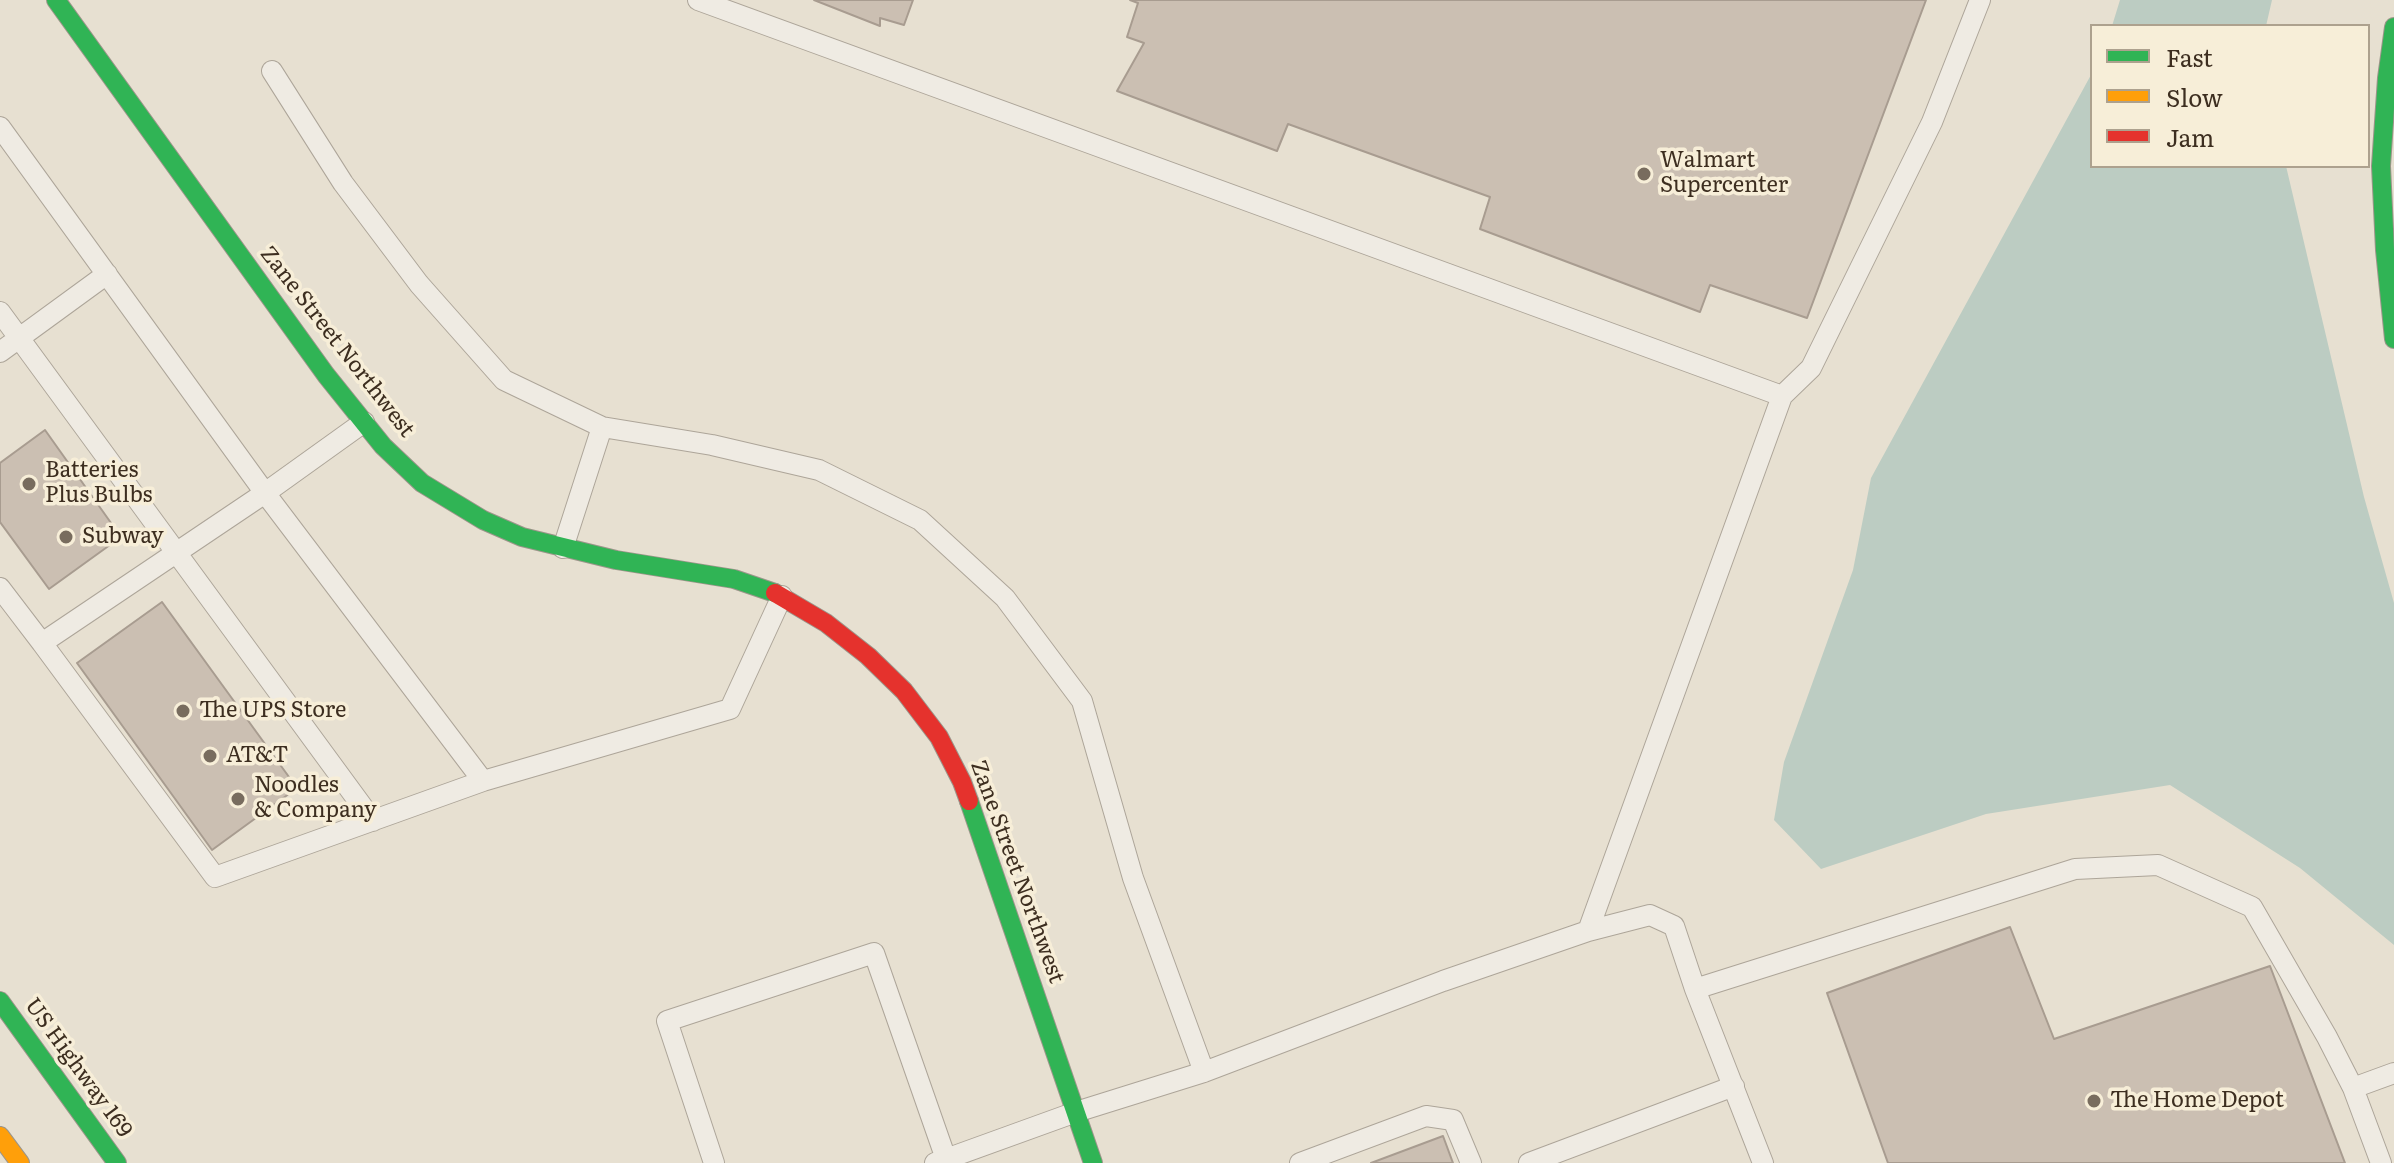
<!DOCTYPE html>
<html>
<head>
<meta charset="utf-8">
<style>
  body { margin:0 }
  #map { position:relative; width:2394px; height:1163px; overflow:hidden; background:#e7e0d1; font-family:Literata,serif }
  canvas { display:block }
  .legend { position:absolute; left:2090px; top:24px; width:280px; height:144px; box-sizing:border-box; background:#f7eed8; border:2px solid #ada18e; margin:0; padding:10px 14px; list-style:none; font-size:24px; color:#3d2e20 }
  .legend li { display:flex; align-items:center; gap:16px; height:40px }
  .legend b { width:40px; border:2px solid #ada18e }
</style>
</head>
<body>
<div id="map">
<canvas width="2394" height="1163"></canvas>
<ul class="legend">
<li><b style="height:10px;background:#30b455"></b>Fast</li>
<li><b style="height:10px;background:#ff9f0a"></b>Slow</li>
<li><b style="height:10px;background:#e5322d"></b>Jam</li>
</ul>
</div>
<script>
const context = document.querySelector('canvas').getContext('2d');
context.lineJoin = 'round';
function fill(path, color) { context.fillStyle = color; context.fill(path, 'evenodd'); }
const poly = rows => new Path2D(rows.map(r => 'M' + r).join(''));
function stroke(path, color, width, dash) { context.strokeStyle = color; context.lineWidth = width; context.lineCap = dash ? 'butt' : 'round'; context.setLineDash(dash || []); context.stroke(path); }
function label(font, color, halo, rows, align = 'center') {
  context.font = font + ' Literata,serif'; context.lineWidth = 7; context.setLineDash([]); context.textBaseline = 'middle'; context.strokeStyle = halo; context.fillStyle = color; for (const [text, x, y, turn = 0] of rows) {
    context.save(); context.translate(x, y); context.rotate((+turn || 0) * Math.PI / 180); context.textAlign = isNaN(turn) ? turn : align; if (halo) context.strokeText(text, 0, 0); context.fillText(text, 0, 0); context.restore();
  }
}
fill(poly([
  [2120,0,2272,0,2266,26,2112,26],
  [2092,73,2092,166,2286,166,2364,497,2394,603,2394,945,2300,868,2170,785,1986,814,1821,869,1774,820,1784,762,1853,570,1871,478]
]), '#bcccc2');
const building = poly([
  [814,0,913,0,904,25,880,18,880,26,814,0],
  [1130,0,1926,0,1807,318,1710,285,1700,312,1480,229,1490,197,1288,124,1277,151,1117,91,1144,43,1127,37,1138,3,1130,0],
  [45,430,121,537,49,589,0,522,0,463,45,430],
  [162,602,297,788,212,850,77,663,162,602],
  [2010,927,2054,1039,2270,966,2345,1163,1888,1163,1827,993,2010,927],
  [1443,1136,1453,1163,1371,1163,1443,1136]
]);
fill(building, '#cbbfb2');
stroke(building, '#a89c90', 2);
const lane = poly([
  [698,0,1782,396],
  [272,71,343,183,419,284,504,380,602,427,712,445,819,470,920,520,1005,598,1082,701,1133,878,1204,1072,1443,981,1588,931],
  [0,127,265,493,364,422],
  [0,312,373,821],
  [0,352,107,274],
  [563,548,602,427],
  [0,588,42,643],
  [483,781,215,877,42,643,265,493,483,781,730,709,782,596],
  [1695,989,2075,869,2158,865,2252,907,2327,1037,2353,1088,2381,1163],
  [2353,1088,2394,1073],
  [714,1163,667,1021,874,953,946,1159],
  [935,1163,1076,1112,1204,1072],
  [1300,1163,1426,1116,1453,1120,1471,1163],
  [1529,1163,1734,1086],
  [1763,1163,1695,989,1674,926,1650,915,1588,931,1782,396,1811,368,1932,122,1980,0]
]);
const fast = poly([
  [56,0,326,375,383,446,422,483,483,520,522,537,616,560,734,579,775,593],
  [2394,27,2387,78,2381,166,2385,250,2394,339],
  [969,801,1093,1163],
  [0,1001,117,1163]
]);
const slow = poly([
  [0,1136,20,1163]
]);
const jam = poly([
  [775,593,826,623,868,656,904,691,939,737,962,782,969,801]
]);
stroke(lane, '#ada599', 22);
stroke(fast, '#9c958a', 20);
stroke(slow, '#9c958a', 20);
stroke(jam, '#9c958a', 20);
stroke(lane, '#efebe3', 20);
stroke(fast, '#30b455', 18);
stroke(slow, '#ff9f0a', 18);
stroke(jam, '#e5322d', 18);
for (const [x, y, r, color] of [
  [1644,174,8,"#786c5e"],
  [29,484,8,"#786c5e"],
  [66,537,8,"#786c5e"],
  [183,711,8,"#786c5e"],
  [210,756,8,"#786c5e"],
  [238,799,8,"#786c5e"],
  [2094,1101,8,"#786c5e"]
]) { const dot = new Path2D(); dot.arc(x, y, r, 0, 2 * Math.PI); context.fillStyle = color; context.fill(dot); stroke(dot, '#f7eed8', 3); }
label('22px', '#3d2e20', '#f7eed8', [
  ["Walmart",1660,161],
  ["Supercenter",1660,186],
  ["Batteries",45,471],
  ["Plus Bulbs",45,496],
  ["Subway",82,537],
  ["The UPS Store",199,711],
  ["AT&T",226,756],
  ["Noodles",254,786],
  ["& Company",254,811],
  ["The Home Depot",2110,1101]
], 'left');
label('22px', '#3d2e20', '#f7eed8', [
  ["Zane Street Northwest",337,342,52],
  ["Zane Street Northwest",1017,872,70],
  ["US Highway 169",78,1068,54]
]);
</script>
</body>
</html>
